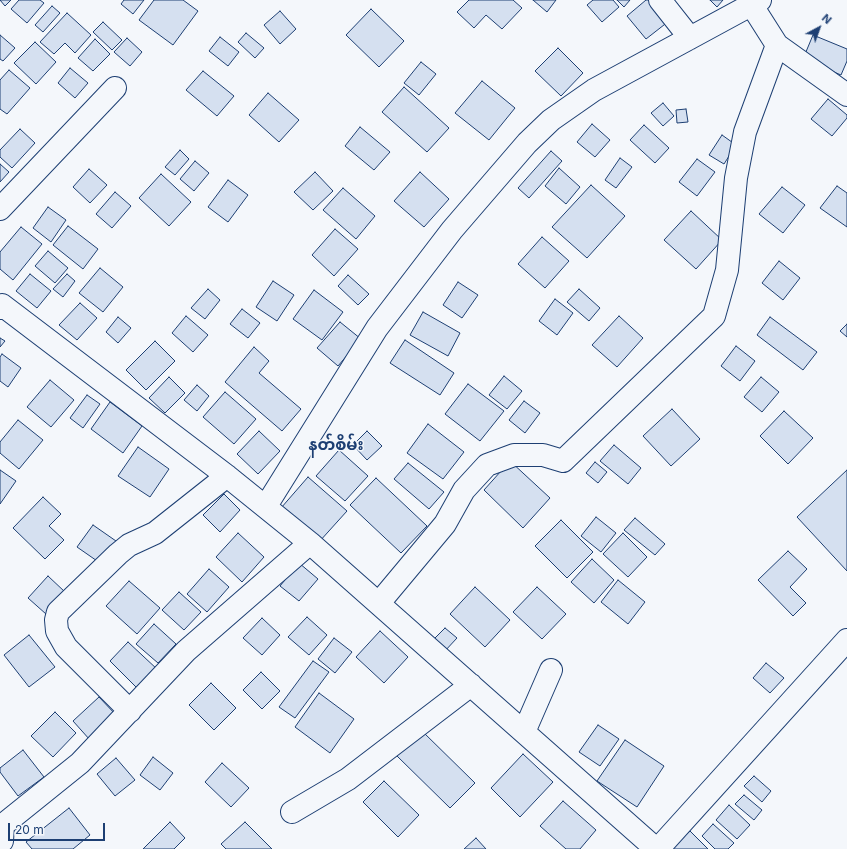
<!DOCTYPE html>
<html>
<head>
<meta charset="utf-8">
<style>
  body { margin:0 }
  #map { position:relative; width:847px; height:849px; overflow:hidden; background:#f4f7fb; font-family:Inter,sans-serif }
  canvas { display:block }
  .north { position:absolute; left:799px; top:8px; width:40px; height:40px; -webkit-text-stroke:3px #f4f7fb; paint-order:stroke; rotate:41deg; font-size:11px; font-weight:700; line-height:16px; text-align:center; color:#1d3f73 }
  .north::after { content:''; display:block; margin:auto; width:14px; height:18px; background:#1d3f73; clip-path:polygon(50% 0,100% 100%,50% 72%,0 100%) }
  .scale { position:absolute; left:8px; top:823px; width:97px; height:18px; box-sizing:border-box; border:2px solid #1d3f73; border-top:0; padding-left:5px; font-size:12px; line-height:14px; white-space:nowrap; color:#1d3f73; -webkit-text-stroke:3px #f4f7fb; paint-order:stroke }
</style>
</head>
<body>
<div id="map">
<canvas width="847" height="849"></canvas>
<div class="north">N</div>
<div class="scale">20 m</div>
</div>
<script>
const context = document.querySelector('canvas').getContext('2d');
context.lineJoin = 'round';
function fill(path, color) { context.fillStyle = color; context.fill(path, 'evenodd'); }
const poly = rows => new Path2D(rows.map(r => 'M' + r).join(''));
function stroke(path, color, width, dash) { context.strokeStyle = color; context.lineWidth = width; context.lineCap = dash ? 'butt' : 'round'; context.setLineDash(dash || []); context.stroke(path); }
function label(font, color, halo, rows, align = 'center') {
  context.font = font + ' Inter,"Noto Sans Myanmar",sans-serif'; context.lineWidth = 3; context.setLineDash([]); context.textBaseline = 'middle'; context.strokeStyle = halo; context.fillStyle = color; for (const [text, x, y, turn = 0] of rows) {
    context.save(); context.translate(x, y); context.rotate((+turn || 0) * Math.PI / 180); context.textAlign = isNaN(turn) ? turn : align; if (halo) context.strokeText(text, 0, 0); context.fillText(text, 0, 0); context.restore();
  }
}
const building = poly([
  [0,0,11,0,5,6,0,0],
  [19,0,40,0,44,3,27,23,11,9,19,0],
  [124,0,144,0,133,14,121,4,124,0],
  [154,0,183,0,198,11,173,45,139,20,154,0],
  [469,0,513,0,522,8,502,29,486,15,474,28,457,12,469,0],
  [533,0,556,0,547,12,533,0],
  [593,0,613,0,619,7,602,22,587,5,593,0],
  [617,0,630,0,624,7,617,0],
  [646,0,652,0,669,21,646,39,627,16,646,0],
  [710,0,723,0,717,7,710,0],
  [52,6,60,13,43,32,35,25,52,6],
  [371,9,404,41,379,67,346,35,371,9],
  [280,11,296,29,280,44,264,25,280,11],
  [67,13,91,35,75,53,65,43,54,54,40,42,67,13],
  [103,22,122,40,112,50,93,32,103,22],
  [246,33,264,48,255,58,238,42,246,33],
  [0,35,15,48,3,61,0,59,0,35],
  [813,35,847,49,847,61,841,75,803,59,813,35],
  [220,37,239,52,228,66,209,51,220,37],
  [127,38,142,52,130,66,114,52,127,38],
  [95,39,110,54,93,71,78,58,95,39],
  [35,42,56,62,36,84,14,63,35,42],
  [558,48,583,73,561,96,535,71,558,48],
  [421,62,436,74,419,95,404,83,421,62],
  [70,68,88,83,75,98,58,83,70,68],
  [9,70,30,88,7,114,0,109,0,80,9,70],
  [203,71,234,96,217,116,186,90,203,71],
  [482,81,515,108,489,140,455,113,482,81],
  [404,87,449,128,427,152,382,112,404,87],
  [268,93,299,120,279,142,249,115,268,93],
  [828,99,847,115,847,118,832,136,811,119,828,99],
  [663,103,674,116,663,126,651,113,663,103],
  [686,109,688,122,677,123,676,110,686,109],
  [592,124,610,140,595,157,577,142,592,124],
  [644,125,669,148,655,163,630,140,644,125],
  [360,127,390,152,374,170,345,146,360,127],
  [20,129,35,143,12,168,0,157,0,150,20,129],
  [722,135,736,145,724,164,709,155,722,135],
  [180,150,189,159,175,175,165,167,180,150],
  [551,151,562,161,529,198,518,188,551,151],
  [620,158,632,167,616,188,605,180,620,158],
  [697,159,715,172,697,196,679,182,697,159],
  [195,161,209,173,194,191,180,179,195,161],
  [0,164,9,172,0,182,0,164],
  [559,168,580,187,566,204,545,186,559,168],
  [89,169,107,185,90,203,73,187,89,169],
  [315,172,333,191,313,210,294,192,315,172],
  [420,172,449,199,424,227,394,201,420,172],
  [161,174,191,202,169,226,139,198,161,174],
  [228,180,248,195,228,222,208,207,228,180],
  [591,185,625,216,587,258,552,227,591,185],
  [837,186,847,193,847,227,820,208,837,186],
  [782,187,805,205,783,233,759,214,782,187],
  [343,188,375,216,356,239,323,210,343,188],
  [115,192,131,206,112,228,96,214,115,192],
  [48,207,66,220,51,242,33,228,48,207],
  [691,211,722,240,696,269,664,240,691,211],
  [68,226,98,249,83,269,53,245,68,226],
  [21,227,42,244,13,280,0,269,0,252,21,227],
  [335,229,358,249,334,276,312,255,335,229],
  [542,237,569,261,545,288,518,264,542,237],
  [48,251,68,268,55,283,35,266,48,251],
  [779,261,800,278,783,300,762,283,779,261],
  [100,268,123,287,103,312,79,293,100,268],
  [30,274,51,291,37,308,16,291,30,274],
  [67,274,75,281,63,297,53,289,67,274],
  [348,275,369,294,358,305,338,286,348,275],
  [273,281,294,295,277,321,256,307,273,281],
  [458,282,478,295,462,318,443,305,458,282],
  [208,289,220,300,205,319,191,308,208,289],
  [579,289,600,308,589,321,567,302,579,289],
  [314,290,343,312,322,340,293,319,314,290],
  [555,299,573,313,557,335,539,321,555,299],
  [80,303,97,318,77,340,59,325,80,303],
  [242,309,260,323,248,338,230,324,242,309],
  [423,312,460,333,448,356,410,335,423,312],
  [186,316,208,335,193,352,172,333,186,316],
  [619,316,643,338,617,367,592,345,619,316],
  [118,317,131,328,118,343,106,332,118,317],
  [770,317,817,352,803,370,757,335,770,317],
  [340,322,361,339,338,366,317,348,340,322],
  [847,324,847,337,840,331,847,324],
  [0,338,5,341,0,347,0,338],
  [405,340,454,373,440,395,390,363,405,340],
  [155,341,175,361,146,390,126,370,155,341],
  [736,346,755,361,740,381,721,366,736,346],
  [254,347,269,361,259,373,301,409,282,431,225,382,254,347],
  [2,354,21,368,8,387,0,381,0,357,2,354],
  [504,376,522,391,507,409,489,395,504,376],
  [169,377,185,393,165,413,149,398,169,377],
  [761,377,779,392,762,412,744,397,761,377],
  [50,380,74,400,51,427,27,407,50,380],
  [468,384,504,411,480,441,445,414,468,384],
  [197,385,209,396,197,411,184,400,197,385],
  [225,392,256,419,234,444,203,417,225,392],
  [87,395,100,404,83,428,70,418,87,395],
  [524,401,540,413,525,433,509,420,524,401],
  [110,402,142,426,123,453,91,429,110,402],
  [672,409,700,439,671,466,643,436,672,409],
  [784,411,813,438,788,464,760,436,784,411],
  [18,420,43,440,19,469,0,453,0,442,18,420],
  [428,424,464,452,443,479,407,453,428,424],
  [259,431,280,451,258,474,237,454,259,431],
  [367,431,382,446,367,460,353,445,367,431],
  [614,445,641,468,628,484,600,461,614,445],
  [138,447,169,469,150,497,118,476,138,447],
  [339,450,368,476,345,501,316,476,339,450],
  [510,461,550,498,523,528,484,490,510,461],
  [595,462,607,472,598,483,586,473,595,462],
  [408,463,444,492,429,509,394,479,408,463],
  [0,470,16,481,0,504,0,470],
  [847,470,847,571,797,517,847,470],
  [308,477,347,511,319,542,281,508,308,477],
  [376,478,427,526,401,553,350,505,376,478],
  [224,494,240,510,220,532,203,515,224,494],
  [43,497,61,514,49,526,64,540,45,559,13,528,43,497],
  [596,517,616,533,601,552,581,536,596,517],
  [635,518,665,544,655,555,624,530,635,518],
  [561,520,593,552,567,578,535,546,561,520],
  [93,525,116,541,100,563,77,547,93,525],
  [238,533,264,557,242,582,216,557,238,533],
  [623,533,647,557,628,577,603,554,623,533],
  [788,551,807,569,790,587,806,603,793,616,758,580,788,551],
  [592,559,614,580,594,603,571,582,592,559],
  [299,563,318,579,299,601,280,586,299,563],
  [209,569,229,587,207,612,187,594,209,569],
  [48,576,65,592,46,614,28,598,48,576],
  [618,580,645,602,628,624,601,602,618,580],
  [129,581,160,608,137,634,106,606,129,581],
  [475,587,510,620,485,647,450,614,475,587],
  [537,587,566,614,542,639,513,612,537,587],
  [179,592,201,612,184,630,162,610,179,592],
  [307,617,327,635,309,655,288,637,307,617],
  [262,618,280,635,262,655,243,638,262,618],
  [154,624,176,644,158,663,136,644,154,624],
  [445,628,457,638,444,652,432,641,445,628],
  [380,631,408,657,384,683,356,657,380,631],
  [29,635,55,667,29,687,4,655,29,635],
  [334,638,352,652,335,673,318,659,334,638],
  [128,642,158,670,138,689,110,661,128,642],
  [313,661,329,672,295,718,279,707,313,661],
  [766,663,784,678,770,693,753,678,766,663],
  [261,672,280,691,262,709,243,690,261,672],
  [211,683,236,708,214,730,189,705,211,683],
  [319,693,354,719,330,753,295,727,319,693],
  [99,697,116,715,90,740,73,721,99,697],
  [55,712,76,733,53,757,31,736,55,712],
  [598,725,619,739,600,766,579,752,598,725],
  [422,731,475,783,450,808,397,756,422,731],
  [625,740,664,766,637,807,597,781,625,740],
  [23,750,44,777,18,796,0,772,0,768,23,750],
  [523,754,553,782,520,817,491,788,523,754],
  [153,757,173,773,160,790,140,775,153,757],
  [116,758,135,780,115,796,97,774,116,758],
  [222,763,249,788,231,807,205,782,222,763],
  [754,776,771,791,762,802,744,786,754,776],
  [384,781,419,815,398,837,363,802,384,781],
  [744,795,762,810,754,820,735,804,744,795],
  [563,801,596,830,580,849,566,849,540,826,563,801],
  [729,805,750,825,737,839,716,820,729,805],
  [69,808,90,835,73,849,32,849,26,842,69,808],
  [170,822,185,838,174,849,143,849,170,822],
  [245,822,272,849,226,849,221,844,245,822],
  [713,824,734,843,728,849,715,849,702,836,713,824],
  [690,831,708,849,672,849,690,831],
  [476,838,486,849,464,849,476,838]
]);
fill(building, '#d5e0f0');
stroke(building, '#1d3f73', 1);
const minor = poly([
  [660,0,690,38],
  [751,4,777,45,847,95],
  [0,209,115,88],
  [0,308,2,305,227,476,310,543,656,849],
  [266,506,377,328,452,230,527,143,551,120,594,90,760,0],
  [379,603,445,524,464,490,487,465,514,455,543,455,563,461,714,316,727,270,736,178,745,132,777,45],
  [130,711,66,647,57,631,56,620,58,612,118,554,129,545,155,533,227,476],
  [524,732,551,670],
  [292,812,348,779,471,685],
  [0,840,2,841,3,825,80,763,186,651,310,543],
  [658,849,847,640]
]);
stroke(minor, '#1d3f73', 24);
stroke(minor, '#f4f7fb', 22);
label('bold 16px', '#1d3f73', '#f4f7fb', [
  ["နတ်စိမ်း",336,445]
]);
</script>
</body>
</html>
